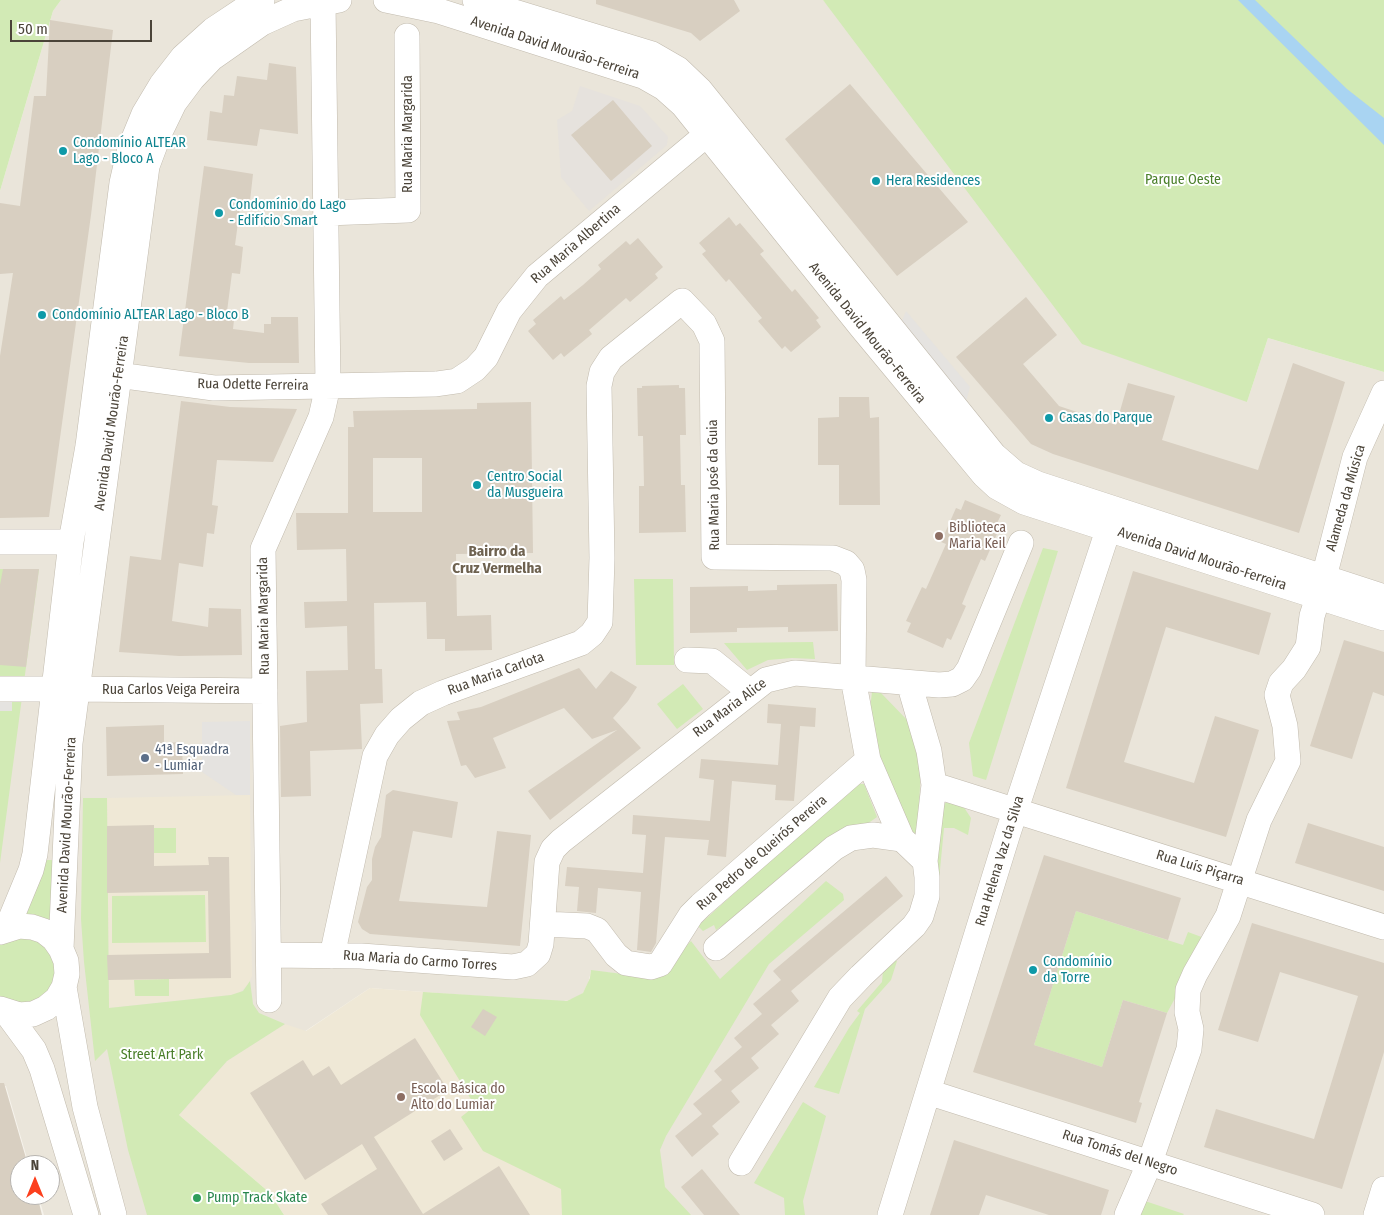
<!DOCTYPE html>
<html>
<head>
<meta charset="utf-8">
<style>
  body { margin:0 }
  #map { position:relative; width:1384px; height:1215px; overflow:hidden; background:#f6f3ec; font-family:"Fira Sans Condensed",sans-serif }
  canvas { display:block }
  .north { position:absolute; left:10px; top:1155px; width:50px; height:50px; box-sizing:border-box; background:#fff; border:1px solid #b7b4b0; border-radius:50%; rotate:0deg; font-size:14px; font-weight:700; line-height:20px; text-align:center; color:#4b4439 }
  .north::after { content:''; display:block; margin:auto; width:18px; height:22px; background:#fc3f1d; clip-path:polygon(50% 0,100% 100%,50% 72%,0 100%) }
  .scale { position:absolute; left:10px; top:20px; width:142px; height:22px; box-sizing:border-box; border:2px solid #4b4439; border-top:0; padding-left:6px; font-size:15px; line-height:18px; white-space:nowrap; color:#4b4439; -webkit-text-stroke:4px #fff; paint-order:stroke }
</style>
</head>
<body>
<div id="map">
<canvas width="1384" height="1215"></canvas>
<div class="north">N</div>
<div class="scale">50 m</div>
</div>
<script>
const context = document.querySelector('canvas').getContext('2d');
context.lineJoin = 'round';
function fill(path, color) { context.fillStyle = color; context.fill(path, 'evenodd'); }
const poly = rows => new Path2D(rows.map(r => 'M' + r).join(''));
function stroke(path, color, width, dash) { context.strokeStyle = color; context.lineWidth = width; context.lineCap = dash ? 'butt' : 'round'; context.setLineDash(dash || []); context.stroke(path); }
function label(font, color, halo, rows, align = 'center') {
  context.font = font + ' "Fira Sans Condensed",sans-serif'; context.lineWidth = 4; context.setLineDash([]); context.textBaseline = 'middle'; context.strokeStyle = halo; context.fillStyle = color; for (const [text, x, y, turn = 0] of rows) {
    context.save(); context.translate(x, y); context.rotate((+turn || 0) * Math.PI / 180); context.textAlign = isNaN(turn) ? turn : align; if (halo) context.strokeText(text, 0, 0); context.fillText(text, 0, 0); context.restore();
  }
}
fill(poly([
  [61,0,823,0,1247,402,1268,338,1384,372,1384,1215,619,1215,635,975,591,971,588,984,583,993,574,999,559,1002,370,988,179,1115,284,1215,44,1215,38,1195,50,1195,50,1165,29,1165,6,1086,0,1087,0,191,53,11]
]), '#eae5da');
fill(poly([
  [580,86,640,106,668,137,667,145,589,211,561,177,557,120,572,111]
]), '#e6e2dd');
fill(poly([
  [250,795,252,976,248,985,239,993,231,995,109,1008,107,798],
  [591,970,619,1215,284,1215,270,1193,179,1115,227,1061,285,1024,306,1031,370,988,559,1002,574,999,583,993,590,978]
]), '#efe8d6');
fill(poly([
  [0,0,61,0,53,11,0,191],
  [823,0,1384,0,1384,372,1268,338,1247,402,1082,344],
  [1043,548,1058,551,986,780,973,776,969,743],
  [0,569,39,569,0,863],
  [634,579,673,579,674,665,636,665],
  [813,642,815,659,792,658,768,660,747,670,724,643],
  [683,684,703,709,677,729,657,704],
  [872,692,881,693,910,723,921,761,918,836,908,831,878,753,870,709],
  [855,784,864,784,877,817,716,930,714,925,703,931,698,926],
  [83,798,107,798,109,1008,231,995,243,991,250,981,253,1004,259,1013,285,1024,227,1061,179,1115,270,1193,284,1215,147,1215,128,1150,107,1049,95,1061,84,962,81,919],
  [949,801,963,806,971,818,968,835,954,828,944,828,939,880,934,882,940,806],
  [152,828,176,828,176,853,152,853],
  [42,860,55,860,56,922,25,916],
  [826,881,843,894,844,900,769,964,666,1136,660,1150,665,1187,691,1215,562,1215,561,1189,483,1151,461,1117,475,1106,420,1015,423,992,567,1001,583,993,590,978,591,970,655,978,691,941,720,979],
  [205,895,206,942,112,943,112,896],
  [1076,911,1183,945,1188,932,1207,939,1167,1013,1123,1000,1102,1067,1034,1045],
  [15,936,35,939,50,952,57,970,51,989,27,1006,0,999,0,944],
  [890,960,897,961,891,980,865,1009,839,1094,814,1087,849,1028,860,1013,857,1011,882,982,883,970],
  [169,979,169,996,135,996,134,980],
  [803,1102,826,1116,803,1201,805,1215,785,1215,784,1198,754,1183],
  [1139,1199,1184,1214,1183,1215,1134,1215]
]), '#d2eab5');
fill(poly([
  [906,311,970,387,965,406,900,326],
  [0,698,12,698,12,711,0,711],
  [250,721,250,795,236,795,202,772,202,722]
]), '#e5e3e0');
fill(poly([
  [1238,0,1255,0,1347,89,1384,118,1384,145]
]), '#a9d4f2');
fill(poly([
  [596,0,734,0,740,11,700,41,691,33,596,4],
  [50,20,113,30,91,215,49,517,0,518,0,356,13,273,0,274,0,203,20,206,34,96,46,96],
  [269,63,296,67,298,134,260,129,257,146,207,140,210,111,222,113,224,95,234,96,237,76,267,80],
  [850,84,968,222,897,276,785,139],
  [613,100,652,146,611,181,571,135],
  [204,166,253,174,250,201,241,200,235,245,243,247,241,266,240,274,232,273,226,319,234,320,233,329,264,333,264,324,271,324,271,317,298,317,299,363,249,363,179,356],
  [729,217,736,226,740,223,764,251,760,254,792,292,795,289,819,318,816,320,821,327,791,352,785,346,782,349,758,321,762,318,729,279,726,282,702,254,706,251,699,243],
  [638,238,663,267,655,274,658,278,630,302,626,298,589,330,592,334,564,357,561,353,553,360,528,331,536,324,533,320,561,296,564,300,583,285,601,269,598,265,626,241,630,245],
  [1026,297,1057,335,1023,364,1059,406,1116,425,1128,383,1175,396,1162,440,1258,470,1293,363,1345,382,1299,533,1053,454,1031,444,956,357],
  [679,385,679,388,685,388,686,435,680,435,681,485,685,485,686,532,639,533,639,486,644,486,643,436,638,436,637,388,642,388,642,386],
  [839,397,869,397,870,418,879,417,880,505,839,505,839,465,818,465,818,418,839,417],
  [181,401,230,407,297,409,273,462,217,460,212,505,218,506,214,534,207,533,203,567,179,563,172,621,208,627,209,608,241,609,242,655,179,656,119,652,130,556,161,560],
  [531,402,533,553,456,554,457,616,491,615,492,650,445,651,445,639,427,639,426,602,374,603,375,669,382,669,383,703,360,704,362,749,310,751,311,796,281,797,280,726,307,722,306,671,348,670,347,626,305,628,304,602,347,601,346,549,297,550,296,513,348,513,348,427,354,427,353,411,477,409,477,403],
  [373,458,422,458,422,512,373,512],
  [965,500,1001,515,996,525,1000,527,985,561,981,559,971,582,962,604,966,606,951,640,947,638,943,648,907,632,911,623,906,621,922,587,926,589,946,544,941,542,956,508,961,510],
  [3,569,39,569,26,667,0,665,0,585],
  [1133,571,1271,613,1259,655,1166,627,1124,762,1194,783,1215,716,1259,730,1226,837,1066,788],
  [837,584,838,631,788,632,788,627,737,628,737,632,690,633,690,587,748,586,748,591,777,590,777,585],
  [1344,640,1384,652,1384,696,1373,692,1352,759,1310,746],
  [579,668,596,689,611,671,637,687,628,701,613,718,641,748,550,820,528,791,617,730,592,739,564,708,493,738,506,768,475,778,466,765,461,766,447,721,460,720,457,712,481,707],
  [768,704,816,708,815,727,800,726,794,801,775,800,776,785,732,781,726,857,707,855,709,840,665,837,656,943,651,952,637,950,641,892,598,888,596,913,577,911,579,887,565,886,567,867,643,873,646,835,632,834,633,815,710,821,714,780,699,778,701,759,778,765,781,724,767,723],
  [164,725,164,743,182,742,183,774,107,776,106,727],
  [393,790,458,802,452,838,413,831,399,901,487,907,497,831,531,835,520,946,370,934,362,929,358,922,367,887,372,880,372,859,375,847,381,837,386,795],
  [1308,823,1384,847,1384,891,1295,863],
  [154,825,154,866,209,865,208,857,229,857,231,978,108,980,107,955,209,953,208,891,107,893,107,826],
  [1044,855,1181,898,1168,940,1076,911,1034,1045,1102,1067,1123,1000,1167,1013,1139,1102,1142,1103,1136,1123,973,1072],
  [886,876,903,896,791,991,799,1001,771,1025,779,1034,751,1058,759,1068,731,1091,740,1102,712,1126,719,1134,692,1157,675,1136,702,1114,693,1104,722,1080,714,1071,742,1047,734,1038,762,1014,753,1004,781,980,773,971],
  [1252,923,1384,963,1384,1052,1342,1189,1204,1147,1216,1109,1314,1139,1358,996,1280,972,1258,1042,1218,1030],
  [483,1009,497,1017,485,1036,471,1027],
  [415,1038,448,1090,374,1137,423,1214,499,1166,530,1215,328,1215,321,1204,377,1169,362,1144,305,1180,250,1093,303,1060,313,1076,329,1066,341,1085],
  [0,1083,4,1083,28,1165,20,1165,20,1195,37,1195,42,1215,0,1215],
  [450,1129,463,1149,444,1161,431,1141],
  [954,1140,1109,1190,1101,1215,1049,1215,986,1195,979,1215,930,1215],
  [702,1169,725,1197,740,1215,704,1215,681,1187]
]), '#d8cfc1');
const minor = poly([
  [386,0,439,11,643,76,664,88,683,105,862,328,984,475,997,487,1024,502,1384,618],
  [475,0,652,54,678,69,700,90,994,455,1016,474,1038,484,1384,597],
  [326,213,408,210,407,36],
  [103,373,214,388,436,384,457,381,475,369,486,357,509,311,537,276,718,125],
  [0,542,71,542],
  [1324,577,1355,457,1384,393],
  [687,660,712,661,749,691],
  [909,683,929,751,934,785,1384,927],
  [0,689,55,689],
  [77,689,265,691],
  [925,861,934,785],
  [543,924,587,926,597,930,616,955,626,963,651,967,660,964,691,915,701,905,868,760],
  [7,928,31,870,35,854,71,542,88,446,122,183,130,148,144,114,162,84,183,57,213,30,246,8,262,0],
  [0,932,19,926,32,927,44,931,54,939,61,949,66,961,67,974,64,987,57,999,46,1008,33,1014,19,1015,0,1009],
  [716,948,834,848,851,838,873,835,902,839],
  [61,949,70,743,147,166,159,134,174,103,192,79,212,58,262,23,293,9,339,0],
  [269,955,361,956,513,967,527,964,538,954,541,944,547,862,553,849,561,841,766,680,795,673,939,685,952,684,962,679,969,669,1021,543],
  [332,956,375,756,387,735,401,719,421,703,443,693,581,643,592,634,600,622,602,558,599,386,602,372,611,358,682,301,704,324,712,341,714,557,833,558,846,563,852,570,854,580,853,678,868,760,902,839,925,861,927,877,927,896,921,916,914,926,861,976,840,998,741,1163],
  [64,987,85,1107,114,1215],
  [269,1000,263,549,321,417,328,386,323,2],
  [6,1012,34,1050,42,1069,86,1215],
  [928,1092,1312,1215],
  [890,1215,1008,833,1113,515],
  [1127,1215,1150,1162,1189,1049,1191,1029,1187,1012,1188,990,1195,974,1228,916,1259,820,1288,761,1285,726,1277,695,1281,683,1294,669,1308,647,1312,616,1318,597],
  [1376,1215,1384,1189]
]);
stroke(minor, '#c2bbae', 26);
stroke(minor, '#fff', 25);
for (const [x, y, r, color] of [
  [63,151,5,"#0f9aa8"],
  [876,181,5,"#0f9aa8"],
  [219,213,5,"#0f9aa8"],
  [42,315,5,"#0f9aa8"],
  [1049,418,5,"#0f9aa8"],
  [477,485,5,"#0f9aa8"],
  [939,536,5,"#8d6e63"],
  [145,758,5,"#5c6f8a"],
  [1033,970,5,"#0f9aa8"],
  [401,1097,5,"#8d6e63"],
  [197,1198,5,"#2e9e5b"]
]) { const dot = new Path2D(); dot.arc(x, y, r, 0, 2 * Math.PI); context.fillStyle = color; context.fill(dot); stroke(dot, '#fff', 2); }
label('14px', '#4b4439', '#fff', [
  ["Avenida David Mourão-Ferreira",555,48,18],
  ["Rua Maria Margarida",408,134,-90],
  ["Rua Maria Albertina",576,244,-41],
  ["Avenida David Mourão-Ferreira",867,333,51],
  ["Rua Odette Ferreira",253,385,1],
  ["Avenida David Mourão-Ferreira",112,423,-82],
  ["Rua Maria José da Guia",714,485,-91],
  ["Alameda da Música",1346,498,-74],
  ["Avenida David Mourão-Ferreira",1202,559,18],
  ["Rua Maria Margarida",264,616,-91],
  ["Rua Maria Carlota",496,674,-20],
  ["Rua Carlos Veiga Pereira",171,690],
  ["Rua Maria Alice",730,708,-37],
  ["Avenida David Mourão-Ferreira",67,825,-87],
  ["Rua Pedro de Queirós Pereira",762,853,-41],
  ["Rua Helena Vaz da Silva",1000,861,-73],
  ["Rua Luís Piçarra",1200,868,17],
  ["Rua Maria do Carmo Torres",420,961,4],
  ["Rua Tomás del Negro",1120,1153,18]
]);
label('14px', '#0d838f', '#fff', [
  ["Condomínio ALTEAR",73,143],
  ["Lago - Bloco A",73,159],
  ["Hera Residences",886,181],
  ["Condomínio do Lago",229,205],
  ["- Edifício Smart",229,221],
  ["Condomínio ALTEAR Lago - Bloco B",52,315],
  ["Casas do Parque",1059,418],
  ["Centro Social",487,477],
  ["da Musgueira",487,493],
  ["Condomínio",1043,962],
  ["da Torre",1043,978]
], 'left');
label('14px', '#4a7f2a', '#fff', [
  ["Parque Oeste",1183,180],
  ["Street Art Park",162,1055]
]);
label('14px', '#785e54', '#fff', [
  ["Biblioteca",949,528],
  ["Maria Keil",949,544],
  ["Escola Básica do",411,1089],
  ["Alto do Lumiar",411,1105]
], 'left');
label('14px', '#4e5e75', '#fff', [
  ["41ª Esquadra",155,750],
  ["- Lumiar",155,766]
], 'left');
label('14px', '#27864d', '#fff', [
  ["Pump Track Skate",207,1198]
], 'left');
label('bold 15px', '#6e6250', '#fff', [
  ["Bairro da",497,552],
  ["Cruz Vermelha",497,569]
]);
</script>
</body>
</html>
